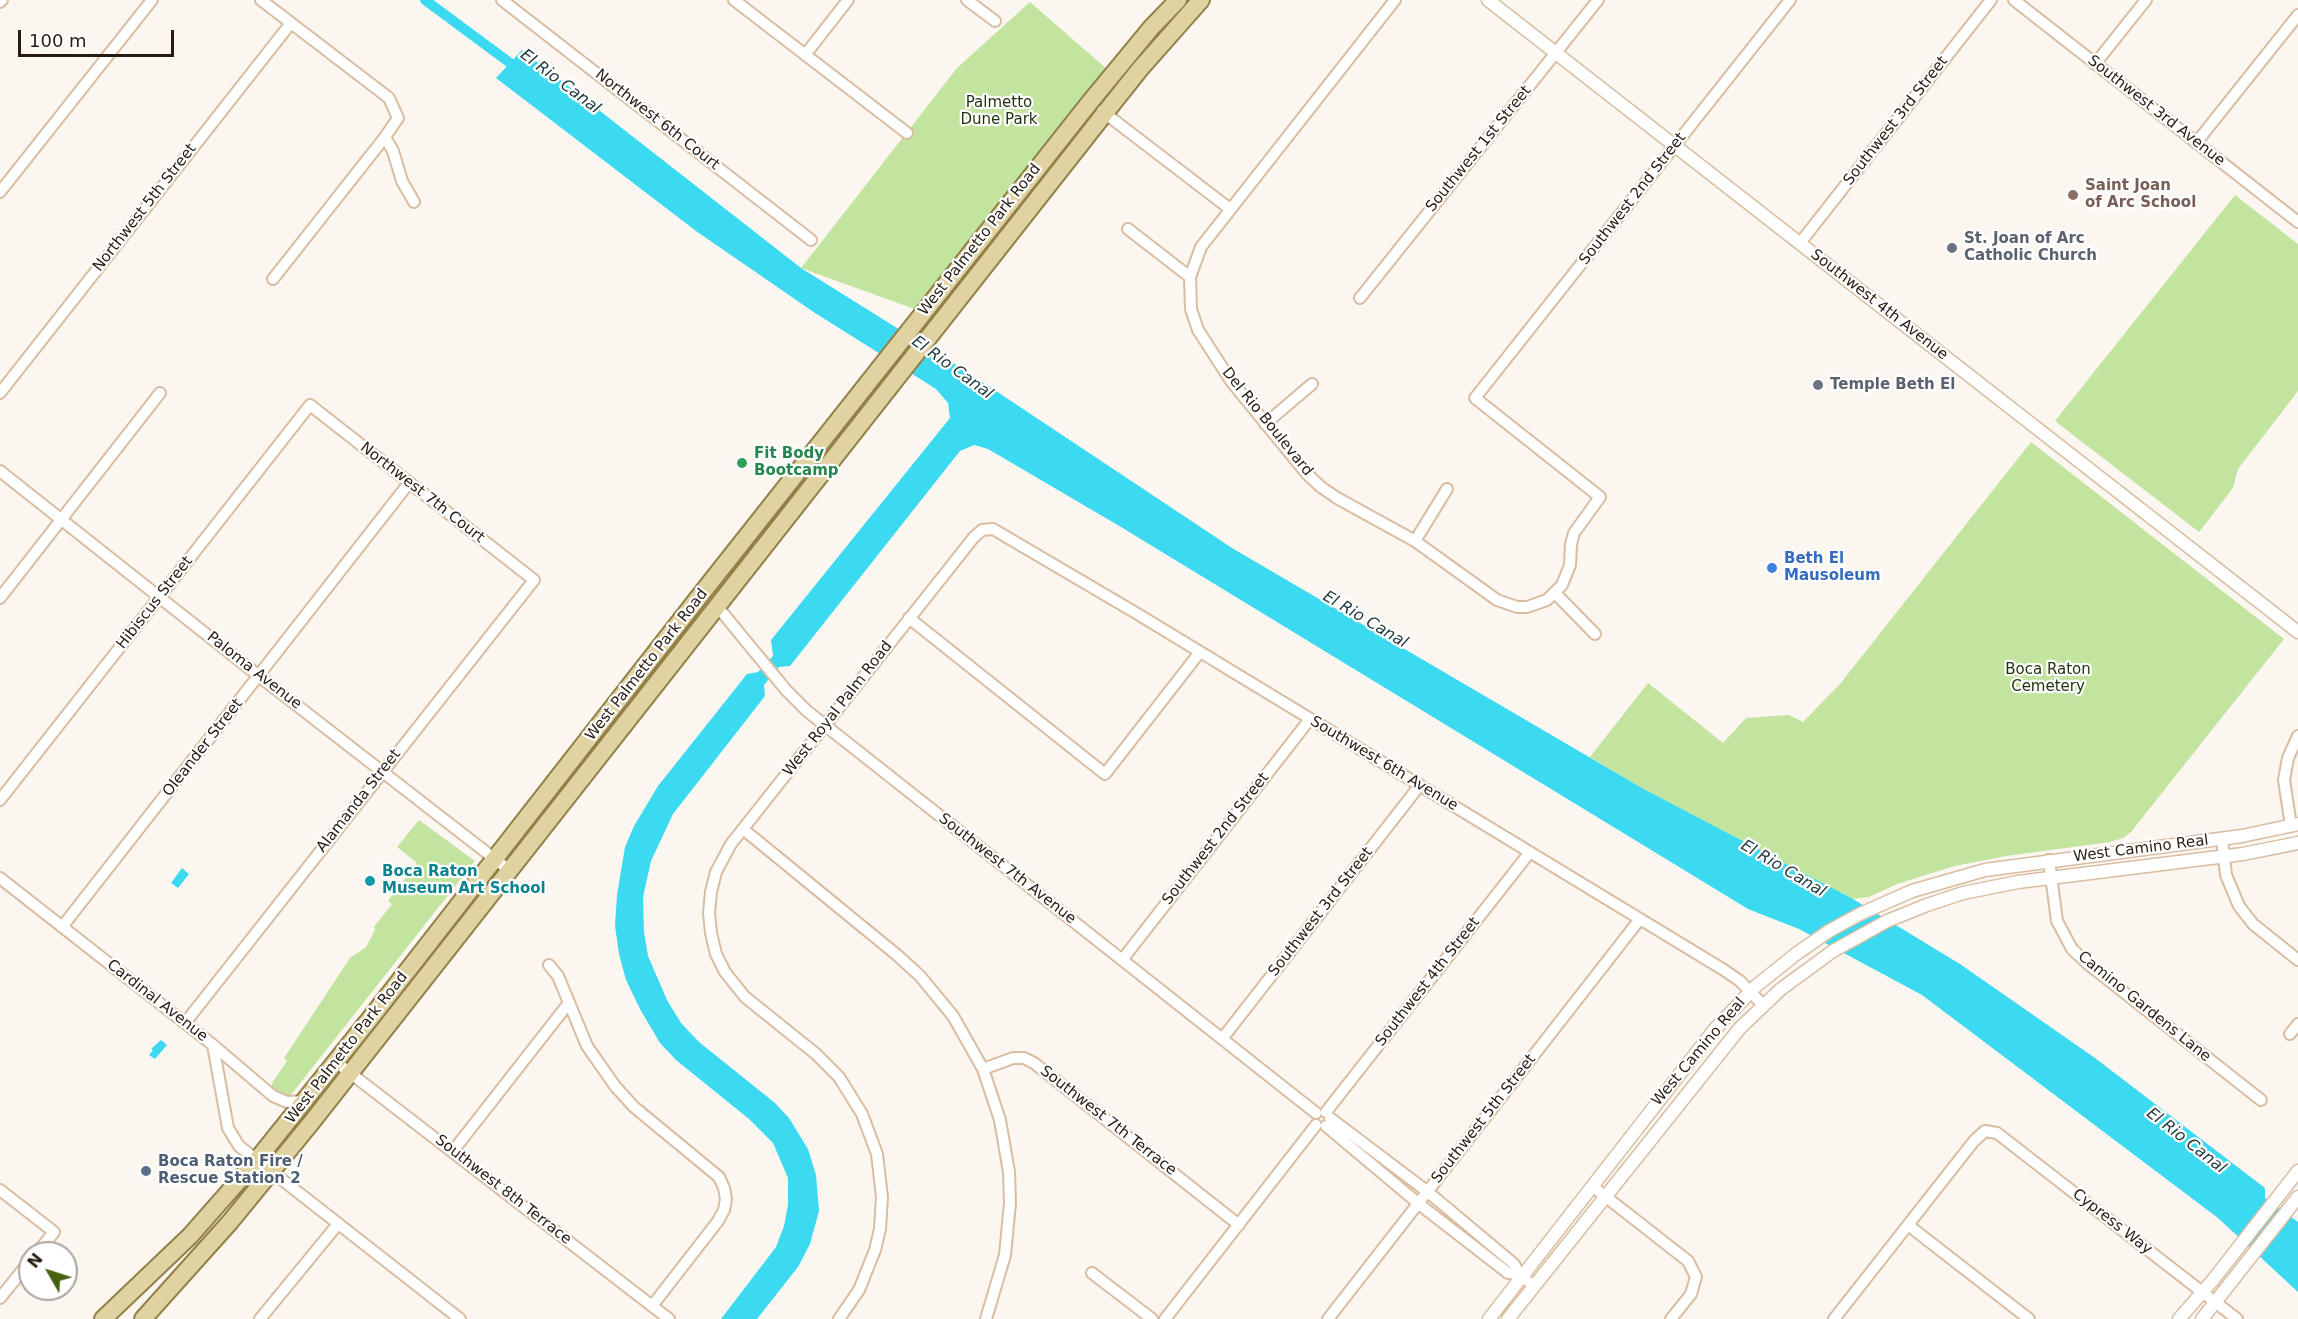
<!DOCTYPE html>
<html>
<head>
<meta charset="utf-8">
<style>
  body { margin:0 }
  #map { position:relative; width:2298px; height:1319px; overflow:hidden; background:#fcf6f1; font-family:"DejaVu Sans",sans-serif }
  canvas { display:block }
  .north { position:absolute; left:18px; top:1241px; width:60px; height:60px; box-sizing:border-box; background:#fff; border:2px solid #a9a4a0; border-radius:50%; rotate:309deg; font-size:16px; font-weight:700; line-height:24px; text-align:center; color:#271c12 }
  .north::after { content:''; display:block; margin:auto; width:21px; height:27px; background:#48610f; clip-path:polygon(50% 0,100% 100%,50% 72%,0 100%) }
  .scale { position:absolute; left:18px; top:30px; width:156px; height:27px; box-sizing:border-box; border:3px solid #271c12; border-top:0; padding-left:8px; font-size:18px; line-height:21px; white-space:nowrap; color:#271c12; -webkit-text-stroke:4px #fff; paint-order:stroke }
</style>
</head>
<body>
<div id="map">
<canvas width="2298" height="1319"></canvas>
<div class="north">N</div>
<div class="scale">100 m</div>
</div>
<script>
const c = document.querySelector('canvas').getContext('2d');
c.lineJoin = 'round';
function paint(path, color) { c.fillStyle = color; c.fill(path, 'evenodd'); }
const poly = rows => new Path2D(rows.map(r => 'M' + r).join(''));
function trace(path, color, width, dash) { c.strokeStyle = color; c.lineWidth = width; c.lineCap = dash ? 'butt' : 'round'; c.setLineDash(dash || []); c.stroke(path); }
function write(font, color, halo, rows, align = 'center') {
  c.font = font + ' "DejaVu Sans",sans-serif'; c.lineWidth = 4.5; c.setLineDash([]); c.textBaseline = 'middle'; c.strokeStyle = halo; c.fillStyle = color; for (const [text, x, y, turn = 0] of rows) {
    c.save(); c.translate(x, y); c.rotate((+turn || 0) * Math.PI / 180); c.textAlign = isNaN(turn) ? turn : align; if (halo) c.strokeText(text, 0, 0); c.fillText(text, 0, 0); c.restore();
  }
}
paint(poly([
  [1030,2,1108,70,917,310,801,268,957,68],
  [2235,195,2298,244,2298,391,2238,469,2233,488,2199,532,2055,421],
  [2031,442,2284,639,2131,832,2123,838,2110,842,2006,856,1955,866,1897,884,1869,897,1853,899,1642,788,1590,757,1648,683,1723,743,1746,718,1789,715,1803,722,1840,684],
  [419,820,475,861,290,1096,271,1090,272,1083,287,1061,284,1058,350,958,366,947,375,930,374,927,392,904,388,901,417,863,397,847]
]), '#c2e49f');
paint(poly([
  [522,50,801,268,969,373,1232,548,1642,788,1853,899,1960,964,2095,1058,2265,1188,2265,1198,2298,1222,2298,1292,2218,1218,1922,995,1799,929,1748,909,1121,527,988,449,974,445,960,451,790,666,779,667,764,685,765,696,673,814,651,861,643,897,644,932,648,956,667,1000,681,1023,699,1042,775,1103,789,1118,808,1149,816,1175,819,1211,810,1244,798,1267,757,1319,721,1319,776,1247,784,1226,788,1205,788,1178,773,1143,749,1119,676,1060,660,1043,640,1009,626,980,619,954,615,926,617,895,625,847,634,826,658,786,747,674,758,672,773,656,771,640,950,418,948,403,936,389,815,313,696,231,496,78],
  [182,868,189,874,178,888,171,883],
  [161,1040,167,1045,155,1059,149,1055,153,1050,151,1049]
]), '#3cdaf1');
trace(poly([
  [425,0,521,71]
]), '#3cdaf1', 10);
const minor = poly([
  [261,0,389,98,398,118,385,137,393,151,402,181,414,202],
  [502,0,811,240],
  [734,0,907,133],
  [967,0,995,21],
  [1395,0,1201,247,1190,277,1191,309,1198,330,1231,381,1307,474,1321,487,1337,498,1415,541,1497,600,1517,607,1527,607,1547,600,1562,585,1570,565,1571,544,1574,533,1600,497,1475,398,1790,0],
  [2014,0,2298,222],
  [0,2,2,0],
  [805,55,848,0],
  [2095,64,2146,0],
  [1102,111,1230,209],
  [2196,143,2298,15],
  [0,192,152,0],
  [1128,229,1190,277],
  [1800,243,1991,0],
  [273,279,385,137],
  [1360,298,1598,0],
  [0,393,291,23],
  [1265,424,1312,384],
  [0,471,259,676,509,870],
  [1415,541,1447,489],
  [1556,594,1595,634],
  [0,598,160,393],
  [717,606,786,690,807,711,1316,1113],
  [909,618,1105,774,1200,652],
  [0,800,310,405,534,580,185,1023],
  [2291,826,2284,780,2288,758,2298,736],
  [743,829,897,955,920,976,953,1016,983,1069,1000,1120,1009,1172,1010,1203,1005,1255,986,1319],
  [2222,839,2226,875,2239,906,2253,924,2298,960],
  [2049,860,2057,921,2072,949,2088,964,2261,1100],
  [0,878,213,1045,228,1128,239,1146,460,1319],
  [62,927,409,483],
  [1122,960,1310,719],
  [549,965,558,976,587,1046,615,1086,634,1107,719,1177,724,1188,726,1199,724,1210,718,1221,652,1306],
  [2290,1034,2298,1024],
  [1222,1039,1420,785],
  [213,1045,273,1096,287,1102,304,1101],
  [336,1062,669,1319],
  [983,1069,1013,1058,1024,1058,1034,1063,1239,1225],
  [1326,1112,1530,852],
  [1330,1118,1428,1192,1514,1264,1519,1274],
  [1326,1126,1419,1204,1508,1273,1519,1274,1534,1286],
  [453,1151,568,1004],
  [1592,1186,1688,1261,1696,1277,1691,1294,1671,1319],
  [0,1190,54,1232,37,1253],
  [1908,1225,2029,1319],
  [1092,1273,1152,1319],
  [0,1298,30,1261],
  [260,1319,338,1224],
  [839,1319,859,1290,875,1250,880,1229,882,1197,877,1154,862,1114,839,1077,816,1054,745,997,725,972,716,954,711,933,709,913,711,892,716,872,731,844,974,537,982,530,993,529,1136,613,1724,970,1740,981,1763,1005],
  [1165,1319,1316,1125],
  [1328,1319,1640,919],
  [1834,1319,1974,1141,1985,1131,1997,1133,2237,1319]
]);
const tertiary = poly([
  [1488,0,2298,632],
  [1489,1319,1714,1030,1756,986,1796,954,1829,931,1860,914,1912,891,1985,870,2242,836,2298,824],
  [1508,1319,1740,1028,1781,989,1833,951,1887,921,1927,905,1963,893,2018,882,2243,854,2298,843],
  [2179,1319,2213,1280,2298,1171],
  [2202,1319,2298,1197]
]);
const primary = poly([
  [103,1319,190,1236,256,1161,369,1020,702,593,1090,102,1151,28,1178,0],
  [143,1319,230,1222,311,1123,1105,113,1140,69,1201,0]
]);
trace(minor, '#d9bda1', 14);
trace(tertiary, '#d9bda1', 15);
trace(primary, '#928047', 20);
trace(minor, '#fff', 10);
trace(tertiary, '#fff', 12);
trace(primary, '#e0d3a1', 16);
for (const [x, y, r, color] of [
  [2073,195,6,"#8d6e63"],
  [1952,248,6,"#6b7280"],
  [1818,385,6,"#6b7280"],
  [742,463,6,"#2e9e5b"],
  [1772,568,6,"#3f7fe0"],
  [370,881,6,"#0f9aa8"],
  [146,1171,6,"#5c6f8a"]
]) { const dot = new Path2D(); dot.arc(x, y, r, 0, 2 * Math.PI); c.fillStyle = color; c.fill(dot); trace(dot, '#fff', 2); }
write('15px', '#1f300a', '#fff', [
  ["Palmetto",999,103],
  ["Dune Park",999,120],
  ["Boca Raton",2048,670],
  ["Cemetery",2048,687]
]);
write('15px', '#271c12', '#fff', [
  ["Southwest 3rd Avenue",2156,111,38],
  ["Northwest 6th Court",657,120,38],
  ["Southwest 3rd Street",1896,121,-52],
  ["Southwest 1st Street",1479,149,-51],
  ["Southwest 2nd Street",1633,199,-52],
  ["Northwest 5th Street",145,208,-52],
  ["West Palmetto Park Road",980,240,-52],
  ["Southwest 4th Avenue",1879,305,38],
  ["Del Rio Boulevard",1267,422,51],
  ["Northwest 7th Court",422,493,38],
  ["Hibiscus Street",155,603,-52],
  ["West Palmetto Park Road",647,665,-52],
  ["Paloma Avenue",254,671,38],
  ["West Royal Palm Road",838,709,-52],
  ["Oleander Street",203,748,-52],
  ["Southwest 6th Avenue",1384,764,31],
  ["Alamanda Street",359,801,-52],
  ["Southwest 2nd Street",1216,839,-52],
  ["West Camino Real",2141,849,-7],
  ["Southwest 7th Avenue",1007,869,38],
  ["Southwest 3rd Street",1321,912,-52],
  ["Southwest 4th Street",1428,982,-52],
  ["Cardinal Avenue",157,1001,38],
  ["Camino Gardens Lane",2144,1007,39],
  ["West Palmetto Park Road",347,1048,-52],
  ["West Camino Real",1699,1052,-50],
  ["Southwest 5th Street",1484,1119,-52],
  ["Southwest 7th Terrace",1108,1121,38],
  ["Southwest 8th Terrace",503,1190,38],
  ["Cypress Way",2112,1222,38]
]);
write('bold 15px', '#785e54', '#fff', [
  ["Saint Joan",2085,186],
  ["of Arc School",2085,203]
], 'left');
write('bold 15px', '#5b616d', '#fff', [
  ["St. Joan of Arc",1964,239],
  ["Catholic Church",1964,256],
  ["Temple Beth El",1830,385]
], 'left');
write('bold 15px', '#27864d', '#fff', [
  ["Fit Body",754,454],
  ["Bootcamp",754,471]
], 'left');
write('bold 15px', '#366cbe', '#fff', [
  ["Beth El",1784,559],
  ["Mausoleum",1784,576]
], 'left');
write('bold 15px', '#0d838f', '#fff', [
  ["Boca Raton",382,872],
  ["Museum Art School",382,889]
], 'left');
write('bold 15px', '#4e5e75', '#fff', [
  ["Boca Raton Fire /",158,1162],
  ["Rescue Station 2",158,1179]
], 'left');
write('italic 16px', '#233c40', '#fff', [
  ["El Rio Canal",560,82,37],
  ["El Rio Canal",952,368,36],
  ["El Rio Canal",1365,620,31],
  ["El Rio Canal",1783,869,31],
  ["El Rio Canal",2186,1141,38]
]);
</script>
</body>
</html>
